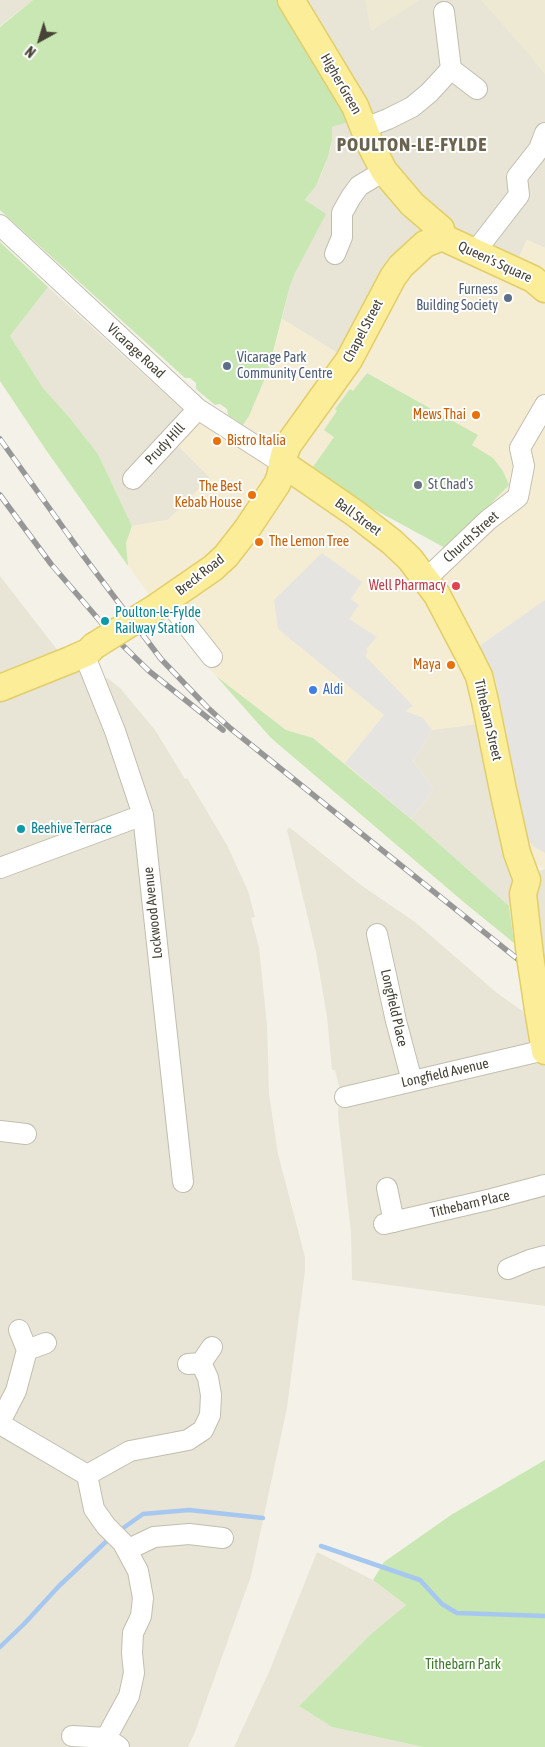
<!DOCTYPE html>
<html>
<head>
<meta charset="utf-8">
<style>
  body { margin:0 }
  #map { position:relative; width:545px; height:1747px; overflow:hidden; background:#f4f2e8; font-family:"Asap Condensed",sans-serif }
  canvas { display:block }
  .north { position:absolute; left:15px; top:15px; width:50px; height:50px; -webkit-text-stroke:4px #fff; paint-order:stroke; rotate:219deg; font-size:14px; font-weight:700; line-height:20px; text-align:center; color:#474337 }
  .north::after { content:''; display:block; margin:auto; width:18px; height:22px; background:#474337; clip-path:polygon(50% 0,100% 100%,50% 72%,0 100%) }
</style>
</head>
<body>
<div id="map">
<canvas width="545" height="1747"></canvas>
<div class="north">N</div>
</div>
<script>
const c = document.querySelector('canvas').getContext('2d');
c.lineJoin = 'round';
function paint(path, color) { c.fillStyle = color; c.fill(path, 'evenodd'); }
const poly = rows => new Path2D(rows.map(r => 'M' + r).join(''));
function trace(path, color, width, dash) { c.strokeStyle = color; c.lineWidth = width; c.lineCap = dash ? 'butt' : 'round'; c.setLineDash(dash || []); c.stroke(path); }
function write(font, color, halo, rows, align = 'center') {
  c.font = font + ' "Asap Condensed",sans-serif'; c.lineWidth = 4; c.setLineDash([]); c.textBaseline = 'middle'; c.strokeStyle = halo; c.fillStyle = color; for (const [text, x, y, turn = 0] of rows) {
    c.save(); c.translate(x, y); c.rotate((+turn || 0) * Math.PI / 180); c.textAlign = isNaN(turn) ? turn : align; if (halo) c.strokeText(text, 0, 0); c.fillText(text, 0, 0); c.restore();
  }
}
paint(poly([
  [0,0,33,0,0,26],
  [291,0,545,0,545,248,527,240,513,270,349,360,282,319,290,286,321,212,305,201,316,186,323,171,331,147,332,127,361,118],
  [48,287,197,423,210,478,168,520,132,526,98,454,69,417,43,388,10,336],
  [0,576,62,656,78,668,109,679,121,689,155,730,185,779,187,778,227,845,248,891,255,917,251,918,259,947,267,1025,269,1094,278,1154,305,1257,305,1271,287,1408,251,1576,195,1732,188,1747,0,1747],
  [489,722,536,872,545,869,545,962,530,956,526,928,509,906,411,819,434,789,413,761,432,730],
  [289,827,361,885,415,922,497,993,545,1027,545,1306,352,1280,351,1233,338,1116,339,1086,335,1070,332,1070,327,1017,316,952,287,830],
  [317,1552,373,1580,406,1605,372,1633,299,1706,332,1727,423,1747,234,1747,269,1672]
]), '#e8e5d7');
paint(poly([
  [527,240,545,248,545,869,531,861,489,722,432,730,413,761,434,789,411,819,313,738,286,730,216,676,173,627,128,566,126,543,132,526,168,520,210,478,176,444,205,414,240,437,245,426,243,425,249,416,268,371,282,319,348,360,425,244,513,270],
  [364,371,478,435,471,445,493,459,503,471,509,485,468,528,426,578,306,479,334,437,338,411,335,409,350,389,353,391,366,375]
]), '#f5ecd4');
paint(poly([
  [365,0,420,0,371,31],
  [481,0,545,0,545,75,529,55]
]), '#ede9d3');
paint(poly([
  [33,0,291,0,361,118,332,127,332,140,328,157,316,186,305,200,326,214,296,271,290,286,268,371,249,416,243,425,228,415,227,409,220,404,215,405,196,389,196,383,190,378,185,378,0,210,0,27],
  [0,242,48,287,10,336,43,388,69,417,98,454,132,526,126,543,128,566,46,450,0,381],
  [367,373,478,435,472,445,493,458,503,471,509,485,447,549,366,505,313,467,334,437,324,430,337,411,335,409,350,389,353,391],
  [216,676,286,730,313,738,411,819,509,906,514,943,466,904,271,738],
  [545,1460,545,1747,423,1747,332,1727,299,1706,372,1633,406,1605,373,1580,384,1562,451,1515]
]), '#c8e7b2');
paint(poly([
  [322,553,362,582,351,599,359,605,349,619,377,637,366,649,368,652,365,656,413,706,405,711,423,718,432,730,413,761,434,789,411,819,345,763,384,715,278,629,274,600],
  [545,600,545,853,533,846,526,836,496,681,478,647]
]), '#e5e4e0');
trace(poly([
  [119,1531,143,1514,189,1510,263,1518],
  [321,1546,420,1580,442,1604,457,1613,545,1616],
  [0,1647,24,1624,59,1586,111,1537]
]), '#a6c7ef', 4.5);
const minor = poly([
  [444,12,451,69],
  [365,128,388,119,412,107,429,93,451,69,477,89],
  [0,225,198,409,282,463],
  [477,252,481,244,519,195,517,177,539,149,545,133],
  [335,254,342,237,342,213,351,197,359,186,384,171],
  [133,479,198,409],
  [426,579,488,520,518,497,524,466,520,448,545,405],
  [167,600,212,657],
  [84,654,115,731,143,815,183,1182],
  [0,868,143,815],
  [377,934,396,1021,412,1081],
  [345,1097,545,1050],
  [0,1131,26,1134],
  [387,1188,394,1222],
  [384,1224,492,1199,545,1185],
  [508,1269,530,1260,545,1256],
  [27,1350,46,1343],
  [201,1363,212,1347],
  [0,1422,16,1391,27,1350,19,1330],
  [0,1424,87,1475,94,1509,106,1526,123,1543,138,1571,143,1598,141,1616,133,1633,132,1653,134,1673,129,1696,106,1738],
  [87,1475,130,1451,188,1440,203,1430,210,1415,211,1395,208,1378,201,1363,188,1364],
  [127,1550,154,1537,189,1534,223,1538],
  [72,1736,106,1738,119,1747]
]);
const major = poly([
  [291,0,355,106,370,144,384,171,412,204,441,229,442,237],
  [442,237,533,279,545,289],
  [282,463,356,514,392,542,410,559,437,595,468,654,479,676,485,701,503,790,517,853,527,880,523,894,530,956],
  [158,606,213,568,226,556,247,529,277,484,280,477,284,455,288,445,349,360,393,277,401,266,425,244,442,237],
  [0,688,70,660,88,652,94,646],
  [538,1009,545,1051]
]);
trace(minor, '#c2beae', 22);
trace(major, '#e2ce68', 29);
trace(minor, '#fff', 20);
trace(major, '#fced99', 26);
const rail = poly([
  [0,439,82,554,161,659,207,707,230,728,545,981],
  [0,495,51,564,112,635,149,671,223,730]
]);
trace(rail, '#979797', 5.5);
trace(rail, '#fff', 4, [11]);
const majorBridge = poly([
  [94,646,158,606],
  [530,956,538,1009]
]);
trace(majorBridge, '#e2ce68', 29, []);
trace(majorBridge, '#fced99', 26);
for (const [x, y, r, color] of [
  [508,298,5,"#5c6f8a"],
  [227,366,5,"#5c6f8a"],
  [476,415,5,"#e8710a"],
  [217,441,5,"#e8710a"],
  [418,485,5,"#6b7280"],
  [252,495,5,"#e8710a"],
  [259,542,5,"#e8710a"],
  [456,586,5,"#e0444e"],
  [105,621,5,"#0f9aa8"],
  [451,665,5,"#e8710a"],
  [313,690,5,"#3f7fe0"],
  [21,829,5,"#0f9aa8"]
]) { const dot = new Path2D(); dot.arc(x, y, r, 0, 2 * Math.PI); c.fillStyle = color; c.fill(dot); trace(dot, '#fff', 2); }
write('14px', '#474337', '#fff', [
  ["Higher Green",341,84,60],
  ["Queen's Square",495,262,25],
  ["Chapel Street",363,331,-62],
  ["Vicarage Road",136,351,43],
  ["Prudy Hill",165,444,-47],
  ["Ball Street",358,517,36],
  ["Church Street",471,537,-42],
  ["Breck Road",200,575,-38],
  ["Tithebarn Street",488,720,77],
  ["Lockwood Avenue",153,913,-96],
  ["Longfield Place",394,1008,77],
  ["Longfield Avenue",445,1073,-13],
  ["Tithebarn Place",470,1204,-13]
]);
write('14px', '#4e5e75', '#fff', [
  ["Furness",498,290],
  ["Building Society",498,306],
  ["Vicarage Park",237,358,"left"],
  ["Community Centre",237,374,"left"]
], 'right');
write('14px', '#c56008', '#fff', [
  ["Mews Thai",466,415],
  ["Bistro Italia",227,441,"left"],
  ["The Best",242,487],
  ["Kebab House",242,503],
  ["The Lemon Tree",269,542,"left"],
  ["Maya",441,665]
], 'right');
write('14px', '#5b616d', '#fff', [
  ["St Chad's",428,485]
], 'left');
write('14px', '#be3a42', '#fff', [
  ["Well Pharmacy",446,586]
], 'right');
write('14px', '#0d838f', '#fff', [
  ["Poulton-le-Fylde",115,613],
  ["Railway Station",115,629],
  ["Beehive Terrace",31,829]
], 'left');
write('14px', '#366cbe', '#fff', [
  ["Aldi",323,690]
], 'left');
write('14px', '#3e792b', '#fff', [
  ["Tithebarn Park",463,1665]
]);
c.letterSpacing = '1px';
write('bold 19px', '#6a634e', '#fff', [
  ["POULTON-LE-FYLDE",412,145]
]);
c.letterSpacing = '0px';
</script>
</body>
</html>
